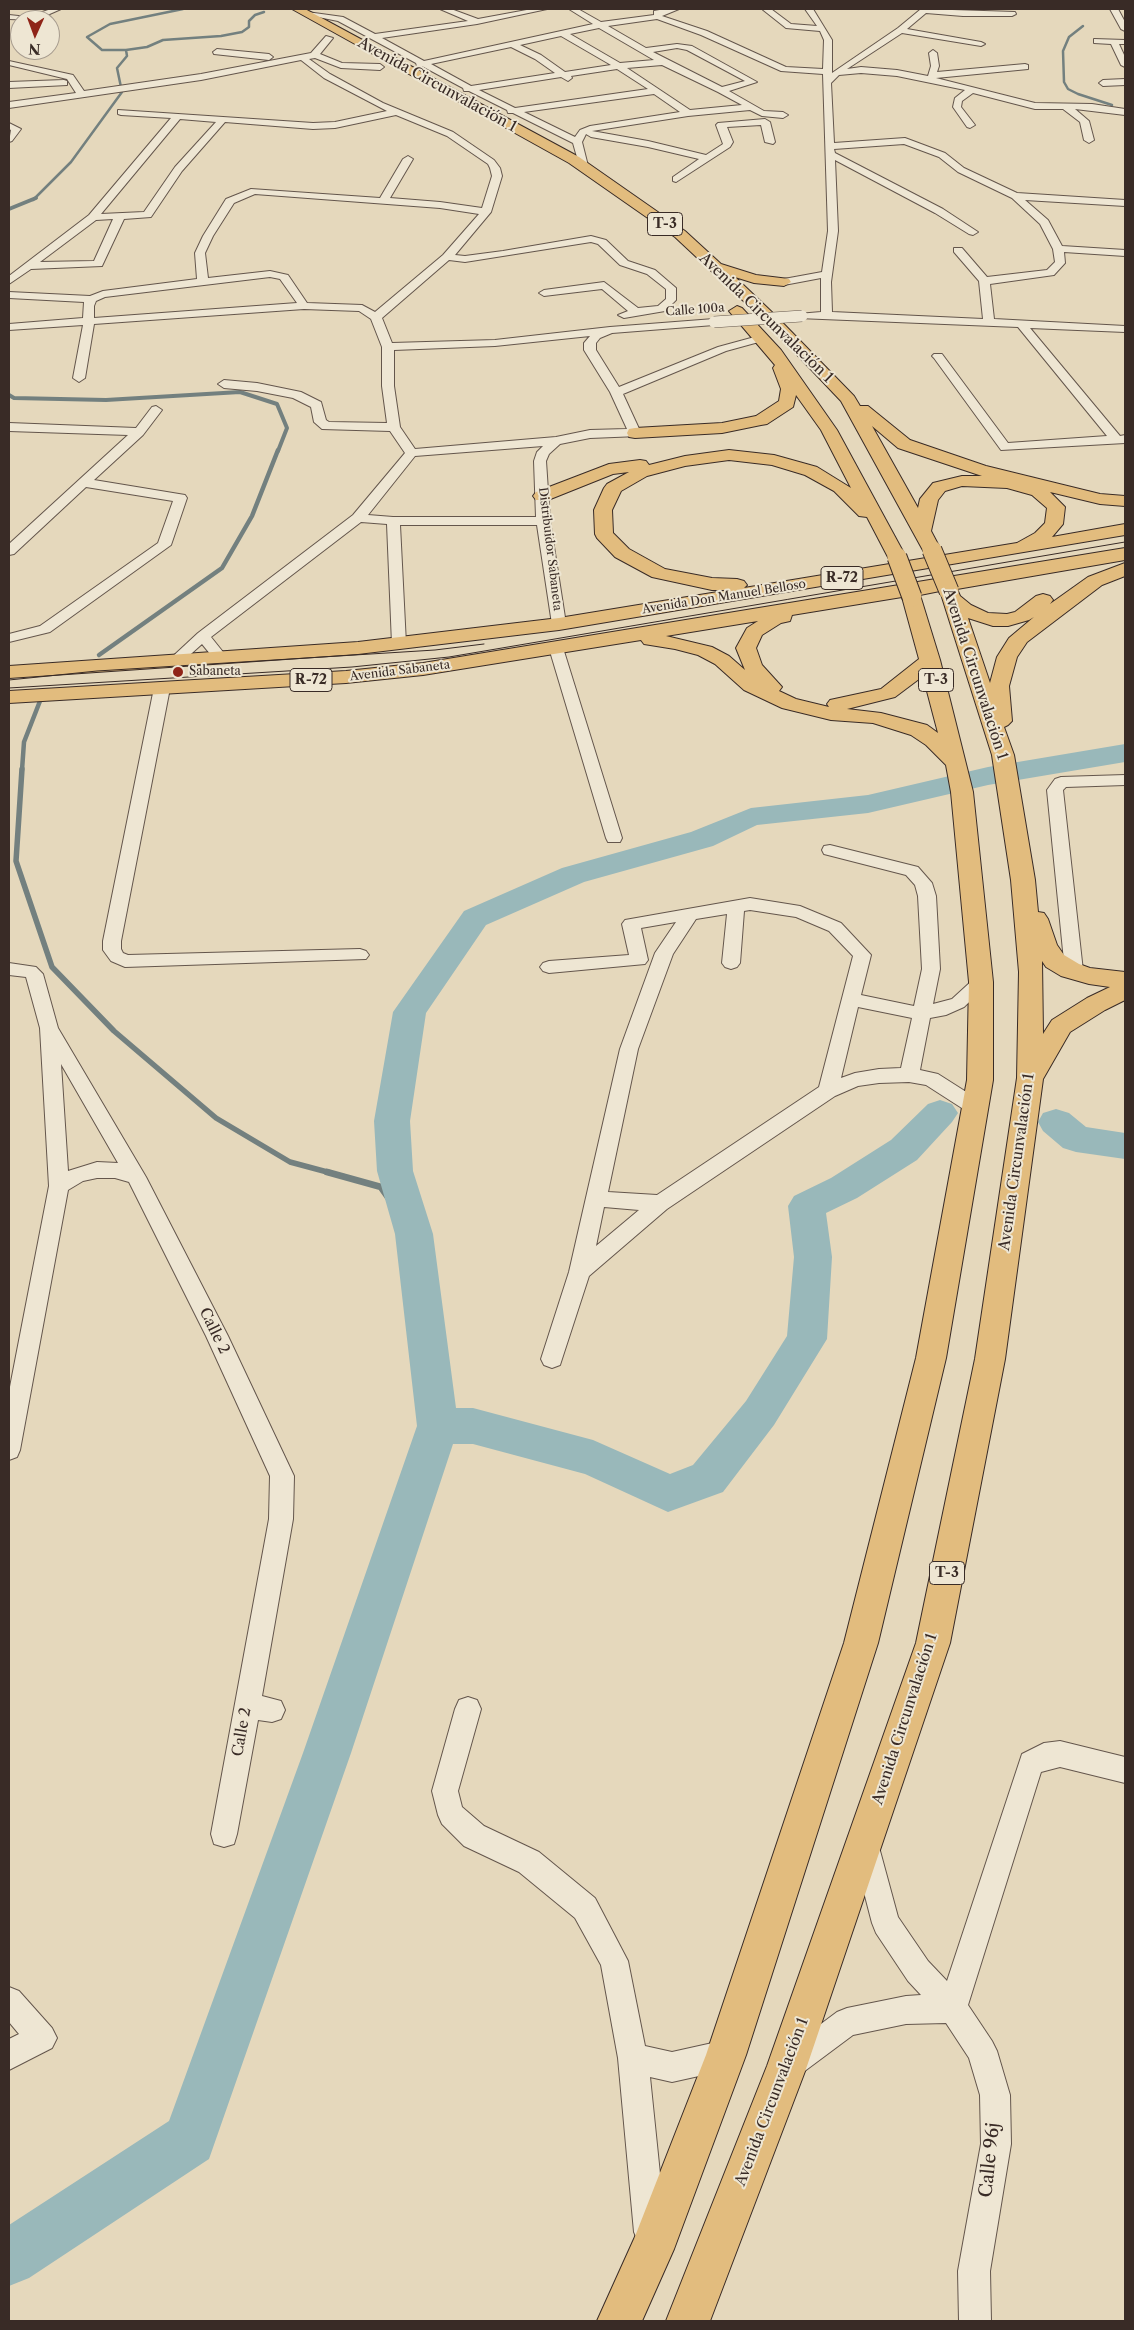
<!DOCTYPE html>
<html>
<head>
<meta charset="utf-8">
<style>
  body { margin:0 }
  #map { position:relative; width:1134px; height:2330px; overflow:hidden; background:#e5d8bc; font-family:"Libre Caslon Text",serif }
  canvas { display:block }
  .frame { position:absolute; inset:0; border:10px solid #392b26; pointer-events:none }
  .north { position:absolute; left:10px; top:10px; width:50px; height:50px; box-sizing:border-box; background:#eee6d3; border:1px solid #a69b8e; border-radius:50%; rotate:182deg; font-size:14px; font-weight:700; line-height:20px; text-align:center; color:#392b26 }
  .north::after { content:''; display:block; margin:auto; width:18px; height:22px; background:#8f2418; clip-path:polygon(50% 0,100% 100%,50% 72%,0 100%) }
</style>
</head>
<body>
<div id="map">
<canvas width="1134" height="2330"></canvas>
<div class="frame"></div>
<div class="north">N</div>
</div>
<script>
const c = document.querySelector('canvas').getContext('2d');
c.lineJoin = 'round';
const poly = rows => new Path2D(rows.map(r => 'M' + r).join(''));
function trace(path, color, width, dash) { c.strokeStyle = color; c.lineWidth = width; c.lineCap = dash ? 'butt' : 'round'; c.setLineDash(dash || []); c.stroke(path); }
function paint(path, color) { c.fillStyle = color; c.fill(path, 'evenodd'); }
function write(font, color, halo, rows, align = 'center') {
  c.font = font + ' "Libre Caslon Text",serif'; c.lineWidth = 4; c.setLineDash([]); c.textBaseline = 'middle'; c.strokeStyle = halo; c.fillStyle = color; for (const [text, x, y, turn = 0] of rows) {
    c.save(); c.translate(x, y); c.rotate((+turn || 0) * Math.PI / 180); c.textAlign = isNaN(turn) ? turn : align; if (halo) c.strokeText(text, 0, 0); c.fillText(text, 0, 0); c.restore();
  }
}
trace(poly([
  [1083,26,1069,37,1063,51,1064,82,1068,89,1078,94,1112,105],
  [126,50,147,47,163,40,221,36,242,32,249,27,249,21,255,15,264,12],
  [33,200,71,162,122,92,117,68,127,56,126,50,102,50,87,37,110,24,183,9]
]), '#73807f', 2.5);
trace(poly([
  [9,209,36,198],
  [9,395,14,398,106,400,240,392,277,404,287,428,278,451]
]), '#73807f', 4);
trace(poly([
  [99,655,222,568,252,516,278,450],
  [22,770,24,742,40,701]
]), '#73807f', 4.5);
trace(poly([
  [22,769,16,861,52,967,114,1031,216,1118,290,1162,331,1173]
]), '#73807f', 5.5);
trace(poly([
  [327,1172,381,1187,414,1234]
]), '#73807f', 7);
paint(poly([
  [1125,744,1125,762,988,785,868,813,757,825,713,846,584,882,486,925,426,1013,410,1121,413,1171,433,1234,456,1408,473,1408,593,1440,670,1474,693,1465,746,1401,787,1336,794,1257,788,1206,794,1196,831,1178,891,1140,928,1104,940,1100,952,1104,958,1113,952,1122,917,1160,857,1198,826,1213,832,1257,827,1339,774,1425,723,1492,668,1512,585,1474,473,1444,453,1444,351,1753,209,2159,29,2278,9,2286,9,2225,169,2121,303,1753,417,1426,395,1234,377,1171,374,1121,393,1012,464,911,562,868,691,832,751,808,868,795,988,767,1125,744],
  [1056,1109,1069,1113,1086,1127,1125,1133,1125,1159,1076,1152,1063,1148,1043,1131,1038,1122,1043,1113,1056,1109]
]), '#99b8ba');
const street = poly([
  [51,9,61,9,36,20,9,19,9,15,28,17,51,9],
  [440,9,451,9,478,19,532,9,547,9,477,24,382,38,424,61,593,24,569,9,578,9,601,22,654,15,654,11,665,9,679,9,662,16,707,31,786,67,823,69,824,40,820,31,786,28,762,9,771,9,791,24,817,26,805,9,813,9,832,40,832,73,898,28,921,9,1015,12,1016,14,1012,16,963,16,926,13,907,29,981,42,985,44,981,46,902,33,847,69,861,67,897,70,928,76,931,66,929,53,933,50,937,53,939,66,937,72,1025,64,1028,65,1028,69,936,78,1035,103,1092,104,1125,109,1125,115,1075,109,1089,121,1094,140,1089,143,1084,140,1080,122,1063,109,1035,109,973,93,962,101,961,107,975,125,970,128,967,127,953,107,955,98,965,90,897,76,861,73,839,75,831,83,834,143,905,138,945,153,964,168,1017,193,1125,200,1125,206,1025,200,1048,220,1062,246,1125,250,1125,256,1064,252,1065,263,1054,275,990,284,994,319,1125,326,1125,332,1030,328,1120,436,1125,435,1125,443,1001,450,934,358,932,356,934,354,942,354,1008,443,1107,436,1018,327,798,318,798,314,821,312,821,278,784,285,779,282,784,279,822,272,828,231,823,74,781,71,701,35,657,19,608,26,646,48,677,44,692,46,757,82,729,91,764,111,783,112,788,115,783,118,762,116,750,110,688,116,592,131,648,141,706,155,723,144,716,125,718,123,765,119,770,122,775,142,773,144,765,142,761,125,727,127,733,142,730,147,676,182,673,181,673,177,699,159,648,147,591,137,586,134,582,142,588,166,580,168,573,143,513,113,508,113,507,110,469,91,464,91,463,88,422,66,417,66,416,63,338,21,303,14,307,12,343,17,375,34,468,21,440,9],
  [599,28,654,60,620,63,570,34,599,28],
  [561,36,611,65,565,72,541,55,520,45,561,36],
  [511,47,535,59,555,73,471,86,431,64,511,47],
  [677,48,687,50,745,81,722,87,653,52,677,48],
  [662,65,718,92,742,105,690,110,627,68,662,65],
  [617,69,648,89,515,108,479,90,561,77,568,81,572,78,571,76,617,69],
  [654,94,680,112,590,126,580,130,575,137,524,112,654,94],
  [904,144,939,157,958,172,1012,198,1040,224,1053,249,1055,262,1047,270,987,277,962,248,954,248,954,252,979,281,983,319,832,312,831,282,838,231,835,160,935,213,969,234,973,235,978,232,943,209,835,153,834,149,904,144],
  [1110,9,1118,9,1125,22,1125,31,1121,29,1110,9],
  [326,36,333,38,320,54,342,63,380,64,384,67,380,70,341,68,315,58,309,59,330,74,383,103,453,132,494,160,500,168,502,176,491,212,455,255,465,256,503,251,591,236,606,240,628,261,655,270,676,288,676,300,665,311,624,318,618,315,628,311,602,289,544,296,539,293,544,290,604,282,638,308,658,306,666,299,666,289,647,274,620,265,598,244,591,242,465,262,449,260,382,318,392,343,495,340,610,327,714,319,720,322,714,325,612,333,600,338,596,343,596,350,619,387,718,347,762,335,768,338,766,340,726,351,623,394,641,433,639,436,590,438,560,444,549,454,546,461,550,521,566,624,564,627,559,628,552,624,537,525,400,525,406,644,399,648,394,647,392,644,387,524,361,522,211,637,227,657,225,660,215,660,202,644,182,662,177,663,170,659,198,633,353,515,405,453,390,431,322,429,314,422,311,407,293,398,257,391,224,388,218,384,224,380,257,383,301,392,321,402,326,420,329,422,387,423,382,386,382,347,371,319,359,311,304,309,94,324,85,378,79,382,73,378,83,325,9,330,9,324,83,318,84,302,9,298,9,292,90,296,103,291,197,279,195,253,203,236,226,199,251,189,380,198,403,159,408,156,413,159,390,198,440,202,482,208,492,176,490,168,488,164,447,136,396,115,335,128,313,129,225,122,182,171,151,217,124,219,102,266,31,269,9,284,9,276,89,215,171,118,121,115,118,114,118,110,313,123,335,122,387,111,324,78,301,60,201,80,9,108,9,102,76,93,67,79,9,65,9,61,73,75,84,91,201,74,311,53,326,36],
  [180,119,216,122,175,167,144,212,101,214,180,119],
  [255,194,440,208,479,214,443,255,375,312,362,305,307,303,288,275,270,271,208,278,205,253,213,236,234,203,255,194],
  [113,219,94,261,40,262,96,220,113,219],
  [270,277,280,279,297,303,94,318,94,306,96,301,105,297,270,277],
  [590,336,584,343,584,350,610,392,627,429,590,430,556,437,415,449,400,427,394,386,394,350,495,346,590,336],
  [543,446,537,452,534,461,536,517,393,517,368,515,415,456,543,446],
  [1094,39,1125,40,1125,44,1119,44,1125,57,1125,67,1121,65,1111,44,1094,43,1094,39],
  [217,49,269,54,273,57,269,60,214,54,213,52,217,49],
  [1125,79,1125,85,1103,86,1099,83,1103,80,1125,79],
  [64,80,67,81,67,85,9,88,9,82,64,80],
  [9,123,21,129,12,141,9,142,11,130,9,129,9,123],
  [156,406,162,410,143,435,94,480,185,495,187,498,171,545,50,632,9,642,9,634,40,626,158,543,173,501,86,487,14,554,9,555,9,544,128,435,9,431,9,423,136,428,152,407,156,406],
  [556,644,563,648,622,838,620,842,608,842,606,838,549,648,556,644],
  [162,683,170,688,121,941,121,949,123,953,128,955,360,949,366,951,369,955,366,959,125,967,111,961,103,950,103,941,154,688,162,683],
  [1125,775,1125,785,1066,787,1063,790,1083,971,1080,975,1074,977,1068,975,1065,971,1047,790,1055,779,1061,777,1125,775],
  [830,845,918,867,932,883,936,896,940,969,933,1004,952,999,975,978,981,976,987,978,990,982,964,1007,946,1015,930,1018,920,1070,938,1074,982,1102,985,1107,982,1112,975,1114,968,1112,926,1085,909,1082,879,1083,858,1086,835,1096,667,1209,589,1276,560,1365,552,1368,544,1365,541,1359,569,1272,620,1049,655,953,676,922,641,928,648,960,645,964,549,973,543,971,540,967,543,963,549,961,629,955,622,924,625,920,750,898,800,906,841,923,871,955,861,995,914,1006,922,969,918,896,915,885,906,875,824,854,822,850,824,846,830,845],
  [750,910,796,917,829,931,853,956,819,1087,657,1195,608,1192,638,1049,673,954,696,919,727,914,722,963,725,967,731,969,737,967,740,963,744,911,750,910],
  [858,1007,912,1018,901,1068,879,1069,855,1073,841,1078,858,1007],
  [604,1207,639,1210,596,1246,604,1207],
  [9,963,36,967,43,974,58,1028,146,1177,228,1336,294,1476,293,1519,262,1696,281,1701,285,1710,281,1719,272,1722,258,1720,237,1834,234,1844,224,1847,214,1844,211,1834,269,1519,270,1476,206,1336,129,1182,115,1178,97,1178,83,1181,68,1190,20,1450,17,1457,9,1460,9,1392,49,1186,40,1028,26,977,9,975,9,963],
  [61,1064,118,1163,97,1162,68,1171,61,1064],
  [468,1697,477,1700,481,1709,458,1791,462,1807,484,1826,539,1852,595,1898,628,1961,645,2046,672,2052,726,2040,736,2045,741,2055,736,2065,726,2070,672,2082,650,2077,666,2232,661,2243,650,2248,639,2243,634,2232,618,2058,601,1965,575,1918,519,1872,464,1846,442,1824,438,1815,432,1791,455,1709,459,1700,468,1697],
  [1060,1741,1125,1757,1125,1783,1060,1767,1041,1772,968,2005,992,2041,997,2051,1010,2095,1011,2144,990,2271,991,2321,959,2321,958,2271,981,2144,980,2095,969,2058,946,2023,906,2024,853,2035,802,2073,792,2078,782,2073,777,2063,782,2053,837,2012,847,2008,906,1996,921,1995,908,1981,876,1933,872,1923,852,1846,856,1836,866,1832,876,1836,898,1917,928,1961,947,1981,1022,1754,1044,1743,1060,1741],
  [9,1987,19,1991,52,2028,57,2038,52,2048,9,2070,9,2039,19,2034,9,2022,9,1987]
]);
const primary = poly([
  [292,9,305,9,579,157,685,231,721,264,756,275,789,279,791,282,784,286,754,283,735,277,776,316,854,396,860,406,868,406,910,440,986,466,1100,494,1125,496,1125,506,1100,504,1050,492,1065,507,1063,524,1052,537,1125,524,1125,535,559,630,358,654,9,678,9,666,358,642,559,618,730,590,712,590,652,577,615,557,597,538,595,534,594,510,604,488,607,484,629,472,613,474,548,500,536,500,533,496,536,492,609,464,640,460,646,461,649,465,685,456,729,450,774,455,817,467,851,488,821,430,796,395,793,407,767,424,761,425,722,433,635,438,629,437,627,433,629,429,635,428,722,423,756,416,779,401,781,389,773,368,775,365,729,311,737,306,742,308,781,350,837,430,906,557,904,561,897,563,890,561,867,517,859,516,834,491,805,475,772,465,729,460,685,466,647,476,621,491,612,510,613,533,629,549,665,569,712,578,737,579,744,581,747,585,744,588,1017,543,1035,533,1045,523,1047,508,1032,495,1007,488,962,486,945,491,938,500,931,531,941,550,939,554,932,556,925,554,841,401,766,322,675,237,569,163,292,9],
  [872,426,898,448,982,476,962,476,933,483,920,499,918,508,872,426],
  [1125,548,1125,560,957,589,960,596,971,605,988,613,1007,614,1015,612,1036,596,1043,594,1050,596,1053,600,1050,604,1088,577,1125,563,1125,576,1102,585,1027,642,1017,657,1009,686,1012,721,1008,725,1004,727,1014,755,1035,880,1038,912,1044,913,1048,919,1057,945,1064,955,1079,964,1090,968,1125,972,1125,1000,1105,1010,1070,1032,1043,1079,1005,1359,950,1643,807,2066,710,2321,666,2321,767,2066,916,1643,975,1359,1017,1078,1019,972,1011,880,992,755,940,591,920,595,940,660,973,792,993,982,993,1080,946,1358,878,1643,746,2055,674,2249,642,2321,597,2321,634,2239,706,2055,844,1643,916,1358,967,1080,969,982,951,792,946,765,926,745,911,735,873,723,831,720,782,708,744,690,715,664,698,655,675,649,644,644,641,640,423,675,346,683,9,703,9,691,346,671,423,663,1125,548],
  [902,597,919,659,881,689,830,700,827,704,829,707,796,699,779,691,782,687,762,665,756,648,762,635,781,623,790,621,792,615,902,597],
  [1034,617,1009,638,997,657,990,683,968,618,993,626,1008,626,1029,620,1034,617],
  [758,621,747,628,736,648,745,670,729,656,712,647,666,636,758,621],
  [923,676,938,733,927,725,881,713,847,709,895,697,923,676],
  [1042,961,1046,967,1061,976,1089,984,1110,987,1087,998,1052,1020,1043,1034,1042,961]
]);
trace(street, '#64564c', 2);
trace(primary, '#392b26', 2);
paint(street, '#eee6d3');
paint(primary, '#e2bc7e');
trace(poly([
  [9,680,97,671,435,650,484,644],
  [9,688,352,667,449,657,1125,542]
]), '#392b26', 1);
const streetBridge = poly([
  [714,322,802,316]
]);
const primaryBridge = poly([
  [932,550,949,591],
  [897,557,912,597]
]);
trace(streetBridge, '#64564c', 12, []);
trace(primaryBridge, '#392b26', 21, []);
trace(streetBridge, '#eee6d3', 11);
trace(primaryBridge, '#e2bc7e', 19);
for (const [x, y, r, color] of [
  [178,672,6,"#8f2418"]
]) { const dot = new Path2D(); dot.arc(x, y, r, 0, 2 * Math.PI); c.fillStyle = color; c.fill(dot); trace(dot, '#eee6d3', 2); }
write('12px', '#392b26', '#eee6d3', [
  ["Calle 100a",695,310,-4],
  ["Distribuidor Sabaneta",550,549,83],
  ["Avenida Don Manuel Belloso",724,597,-9],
  ["Avenida Sabaneta",400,671,-7]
]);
write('12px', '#392b26', '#eee6d3', [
  ["Sabaneta",189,672]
], 'left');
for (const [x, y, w] of [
  [665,224,35],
  [842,578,42],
  [311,680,42],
  [936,680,35],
  [947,1573,35]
]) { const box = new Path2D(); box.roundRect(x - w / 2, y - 11.5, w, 23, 4); c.fillStyle = '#eee6d3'; c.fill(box); trace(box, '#392b26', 1); }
write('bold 14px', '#392b26', null, [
  ["T-3",665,224],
  ["R-72",842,578],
  ["R-72",311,680],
  ["T-3",936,680],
  ["T-3",947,1573]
]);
write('15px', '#392b26', '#eee6d3', [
  ["Avenida Circunvalación 1",437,85,29],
  ["Avenida Circunvalación 1",766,318,44],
  ["Avenida Circunvalación 1",975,674,72],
  ["Avenida Circunvalación 1",1017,1162,-82],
  ["Calle 2",214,1331,64],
  ["Avenida Circunvalación 1",905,1719,-72],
  ["Calle 2",242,1732,-80],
  ["Avenida Circunvalación 1",772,2102,-69]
]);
write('18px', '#392b26', '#eee6d3', [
  ["Calle 96j",990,2160,-84]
]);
</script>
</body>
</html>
